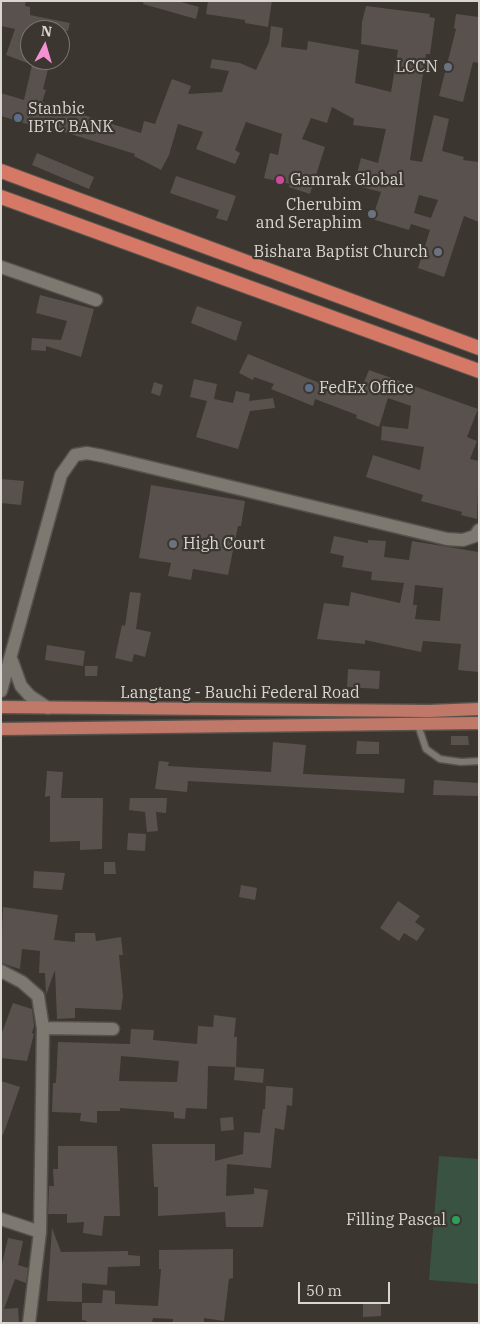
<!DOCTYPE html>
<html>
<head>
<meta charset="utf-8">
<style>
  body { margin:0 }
  #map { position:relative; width:480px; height:1324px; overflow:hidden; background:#3b3630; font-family:"IBM Plex Serif",serif }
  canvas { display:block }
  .frame { position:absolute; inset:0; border:2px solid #d9d6d2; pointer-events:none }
  .north { position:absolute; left:20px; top:20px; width:50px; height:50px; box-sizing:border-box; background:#3b3630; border:1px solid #7a7671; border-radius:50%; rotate:6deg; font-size:14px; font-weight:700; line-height:20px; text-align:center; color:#d9d6d2 }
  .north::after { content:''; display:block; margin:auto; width:18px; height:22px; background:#f491d4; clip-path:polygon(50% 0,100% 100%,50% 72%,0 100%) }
  .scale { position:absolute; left:298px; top:1282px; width:92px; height:22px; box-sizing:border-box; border:2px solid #d9d6d2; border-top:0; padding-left:6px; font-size:15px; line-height:18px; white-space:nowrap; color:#d9d6d2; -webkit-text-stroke:4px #3b3630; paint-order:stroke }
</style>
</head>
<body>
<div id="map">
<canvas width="480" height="1324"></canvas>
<div class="frame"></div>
<div class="north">N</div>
<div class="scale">50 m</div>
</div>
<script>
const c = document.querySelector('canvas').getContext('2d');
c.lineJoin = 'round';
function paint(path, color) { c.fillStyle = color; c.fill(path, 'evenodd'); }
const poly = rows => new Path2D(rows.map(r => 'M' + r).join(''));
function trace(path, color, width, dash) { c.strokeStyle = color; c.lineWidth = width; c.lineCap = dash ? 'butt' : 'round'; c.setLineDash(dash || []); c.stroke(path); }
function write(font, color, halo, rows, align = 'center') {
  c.font = font + ' "IBM Plex Serif",serif'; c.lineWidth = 4.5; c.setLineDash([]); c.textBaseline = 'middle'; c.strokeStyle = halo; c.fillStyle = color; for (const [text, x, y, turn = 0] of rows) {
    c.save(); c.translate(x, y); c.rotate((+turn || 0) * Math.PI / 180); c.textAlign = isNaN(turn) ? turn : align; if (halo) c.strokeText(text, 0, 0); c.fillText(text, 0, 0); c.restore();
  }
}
paint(poly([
  [439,1156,479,1159,479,1284,429,1280]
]), '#3a5242');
paint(poly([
  [1,1,26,1,25,6,30,7,30,15,70,23,68,31,30,26,30,64,6,55,15,29,1,26],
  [144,1,178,1,199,7,196,19,143,4],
  [208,1,272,1,268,27,245,23,245,20,206,14],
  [366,6,430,14,429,17,435,18,430,54,426,54,410,160,422,162,434,115,449,119,442,151,464,157,463,160,479,162,479,222,464,216,444,277,418,268,430,230,411,224,409,230,372,219,381,192,354,185,361,158,378,163,386,129,353,125,354,119,332,107,327,123,311,118,302,139,325,147,310,194,289,187,290,184,264,178,270,153,278,155,282,134,246,122,235,150,240,153,235,164,196,149,203,132,178,124,169,155,161,170,134,156,135,154,35,123,34,126,1,116,1,93,24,100,32,65,48,69,43,89,46,90,42,102,141,133,144,121,155,124,172,79,191,86,188,94,222,92,229,71,210,68,212,59,240,63,256,70,269,42,271,26,283,28,281,47,307,50,308,41,359,50,355,83,391,92,398,50,361,44,362,22],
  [419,195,438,200,431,218,414,213],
  [456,14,479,17,479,63,473,62,463,102,439,96,456,29,454,28],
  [37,153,94,177,89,189,32,165],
  [176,176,236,196,227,221,216,218,219,210,170,193],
  [40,295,94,309,81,357,46,346,46,351,31,350,32,338,61,340,67,321,36,313],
  [197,306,242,322,236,341,191,323],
  [248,354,327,386,328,382,359,394,369,370,478,409,467,437,477,441,470,459,479,461,477,519,461,515,462,512,421,501,423,495,366,477,373,455,420,470,424,447,381,440,382,426,408,429,411,406,388,398,379,427,356,418,357,415,315,399,313,406,271,389,274,384,254,377,253,380,239,373],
  [194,379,217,384,214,399,233,403,236,391,250,394,249,401,273,398,275,408,250,411,238,449,196,437,207,401,190,397],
  [154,382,163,385,160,396,151,393],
  [1,479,24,481,21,505,1,503],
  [151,485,245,501,241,526,238,526,228,575,193,569,191,580,168,576,171,563,139,558],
  [334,536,368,543,368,540,386,541,384,557,409,560,412,541,479,552,479,672,458,670,461,644,423,641,421,652,365,640,365,644,317,639,324,603,349,606,351,592,400,603,404,583,371,580,372,572,342,567,344,556,330,553],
  [415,585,443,588,440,621,415,619,417,605,413,605],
  [130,592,141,593,136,629,151,632,145,657,134,654,132,662,115,658,122,625,125,626],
  [47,645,85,651,83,666,45,660],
  [85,666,98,666,97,676,85,676],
  [348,669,380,671,379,689,347,687],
  [451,736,468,736,469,745,451,745],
  [357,741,379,742,379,754,356,754],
  [273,742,306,745,303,774,405,779,404,793,188,781,187,792,155,789,159,761,169,762,168,766,271,772],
  [47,771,63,772,61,798,103,798,102,849,80,850,80,841,50,842,50,796,45,797],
  [434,780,479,783,479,796,433,795],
  [130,798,167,798,166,813,156,812,158,831,147,832,145,812,129,810],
  [128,833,146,834,145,851,127,850],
  [104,862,115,862,116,874,104,874],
  [34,871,65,873,62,890,33,888],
  [241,885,257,888,255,900,239,897],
  [398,901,420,916,415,922,425,929,417,941,404,933,399,941,380,928],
  [3,907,58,915,54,940,75,942,75,933,95,933,96,941,121,937,123,955,119,955,123,996,121,1010,75,1008,75,1018,57,1019,55,970,46,995,45,973,39,973,40,951,22,949,20,969,1,963],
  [13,1003,32,1009,34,1026,32,1033,34,1034,27,1061,1,1058,1,1035],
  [214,1015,236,1018,234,1037,237,1037,236,1067,208,1066,207,1109,186,1108,185,1119,174,1118,174,1112,120,1108,120,1111,97,1111,97,1123,80,1121,81,1113,52,1112,53,1083,56,1083,58,1042,130,1044,131,1029,154,1030,153,1040,197,1044,198,1026,213,1027],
  [121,1056,179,1061,177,1082,119,1081],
  [235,1067,264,1069,263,1083,234,1080],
  [1,1081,20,1087,3,1135,1,1135],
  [266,1086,293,1088,292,1106,287,1105,284,1130,275,1128,271,1168,227,1164,226,1196,254,1194,254,1188,268,1190,263,1227,226,1227,225,1212,158,1216,158,1187,154,1187,152,1144,215,1144,215,1161,243,1154,244,1132,260,1133,263,1109,265,1109],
  [233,1117,234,1130,221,1131,220,1118],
  [58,1146,117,1146,120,1216,104,1216,102,1236,83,1233,84,1222,67,1223,67,1214,48,1214,49,1186,54,1186,53,1169,58,1169],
  [52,1228,61,1252,128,1251,128,1255,140,1256,140,1266,108,1267,107,1285,82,1283,82,1302,47,1301],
  [8,1238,23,1241,18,1265,28,1268,26,1283,15,1279,4,1309,18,1308,19,1323,3,1323,1,1313,1,1268],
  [233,1249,233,1278,229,1279,224,1321,204,1318,204,1323,173,1323,173,1319,153,1318,152,1322,87,1323,87,1321,82,1320,82,1303,102,1303,103,1290,115,1291,115,1304,158,1306,161,1269,159,1269,159,1250],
  [381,1303,381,1316,363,1317,363,1304]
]), '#59514d');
const service = poly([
  [418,725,426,749,440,759,461,762,479,761]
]);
const minor = poly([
  [1,267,96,300],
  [12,661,21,686,30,696,48,708],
  [1,691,61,475,75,455,87,453,103,456,447,539,463,540,475,536,479,530],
  [1,971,22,982,38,996,43,1028,40,1232,29,1323],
  [43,1028,113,1029],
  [1,1219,40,1232]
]);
const primary = poly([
  [1,707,429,711,479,709],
  [1,729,479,723]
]);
const trunk = poly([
  [1,171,479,348],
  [1,197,479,371]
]);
trace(service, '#55524c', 9);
trace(minor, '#55524c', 15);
trace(primary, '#55524c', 15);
trace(trunk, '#55524c', 16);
trace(service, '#7d7870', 6);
trace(minor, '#7d7870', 12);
trace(primary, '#c07869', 12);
trace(trunk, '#d67866', 14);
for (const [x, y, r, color] of [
  [448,67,5,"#6b7280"],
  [18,118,5,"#5c6f8a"],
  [280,180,5,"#d1479c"],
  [372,214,5,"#6b7280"],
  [438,252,5,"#6b7280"],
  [309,388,5,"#5c6f8a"],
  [173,544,5,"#6b7280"],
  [456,1220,5,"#2e9e5b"]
]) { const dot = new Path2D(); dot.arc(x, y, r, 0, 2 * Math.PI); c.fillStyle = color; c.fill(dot); trace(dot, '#3b3630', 2); }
write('16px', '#d9d6d2', '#3b3630', [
  ["LCCN",438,67],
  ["Stanbic",28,109,"left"],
  ["IBTC BANK",28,127,"left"],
  ["Gamrak Global",290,180,"left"],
  ["Cherubim",362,205],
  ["and Seraphim",362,223],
  ["Bishara Baptist Church",428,252],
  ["FedEx Office",319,388,"left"],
  ["High Court",183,544,"left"],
  ["Filling Pascal",446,1220]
], 'right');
write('16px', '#d9d6d2', '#3b3630', [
  ["Langtang - Bauchi Federal Road",240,693]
]);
</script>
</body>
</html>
